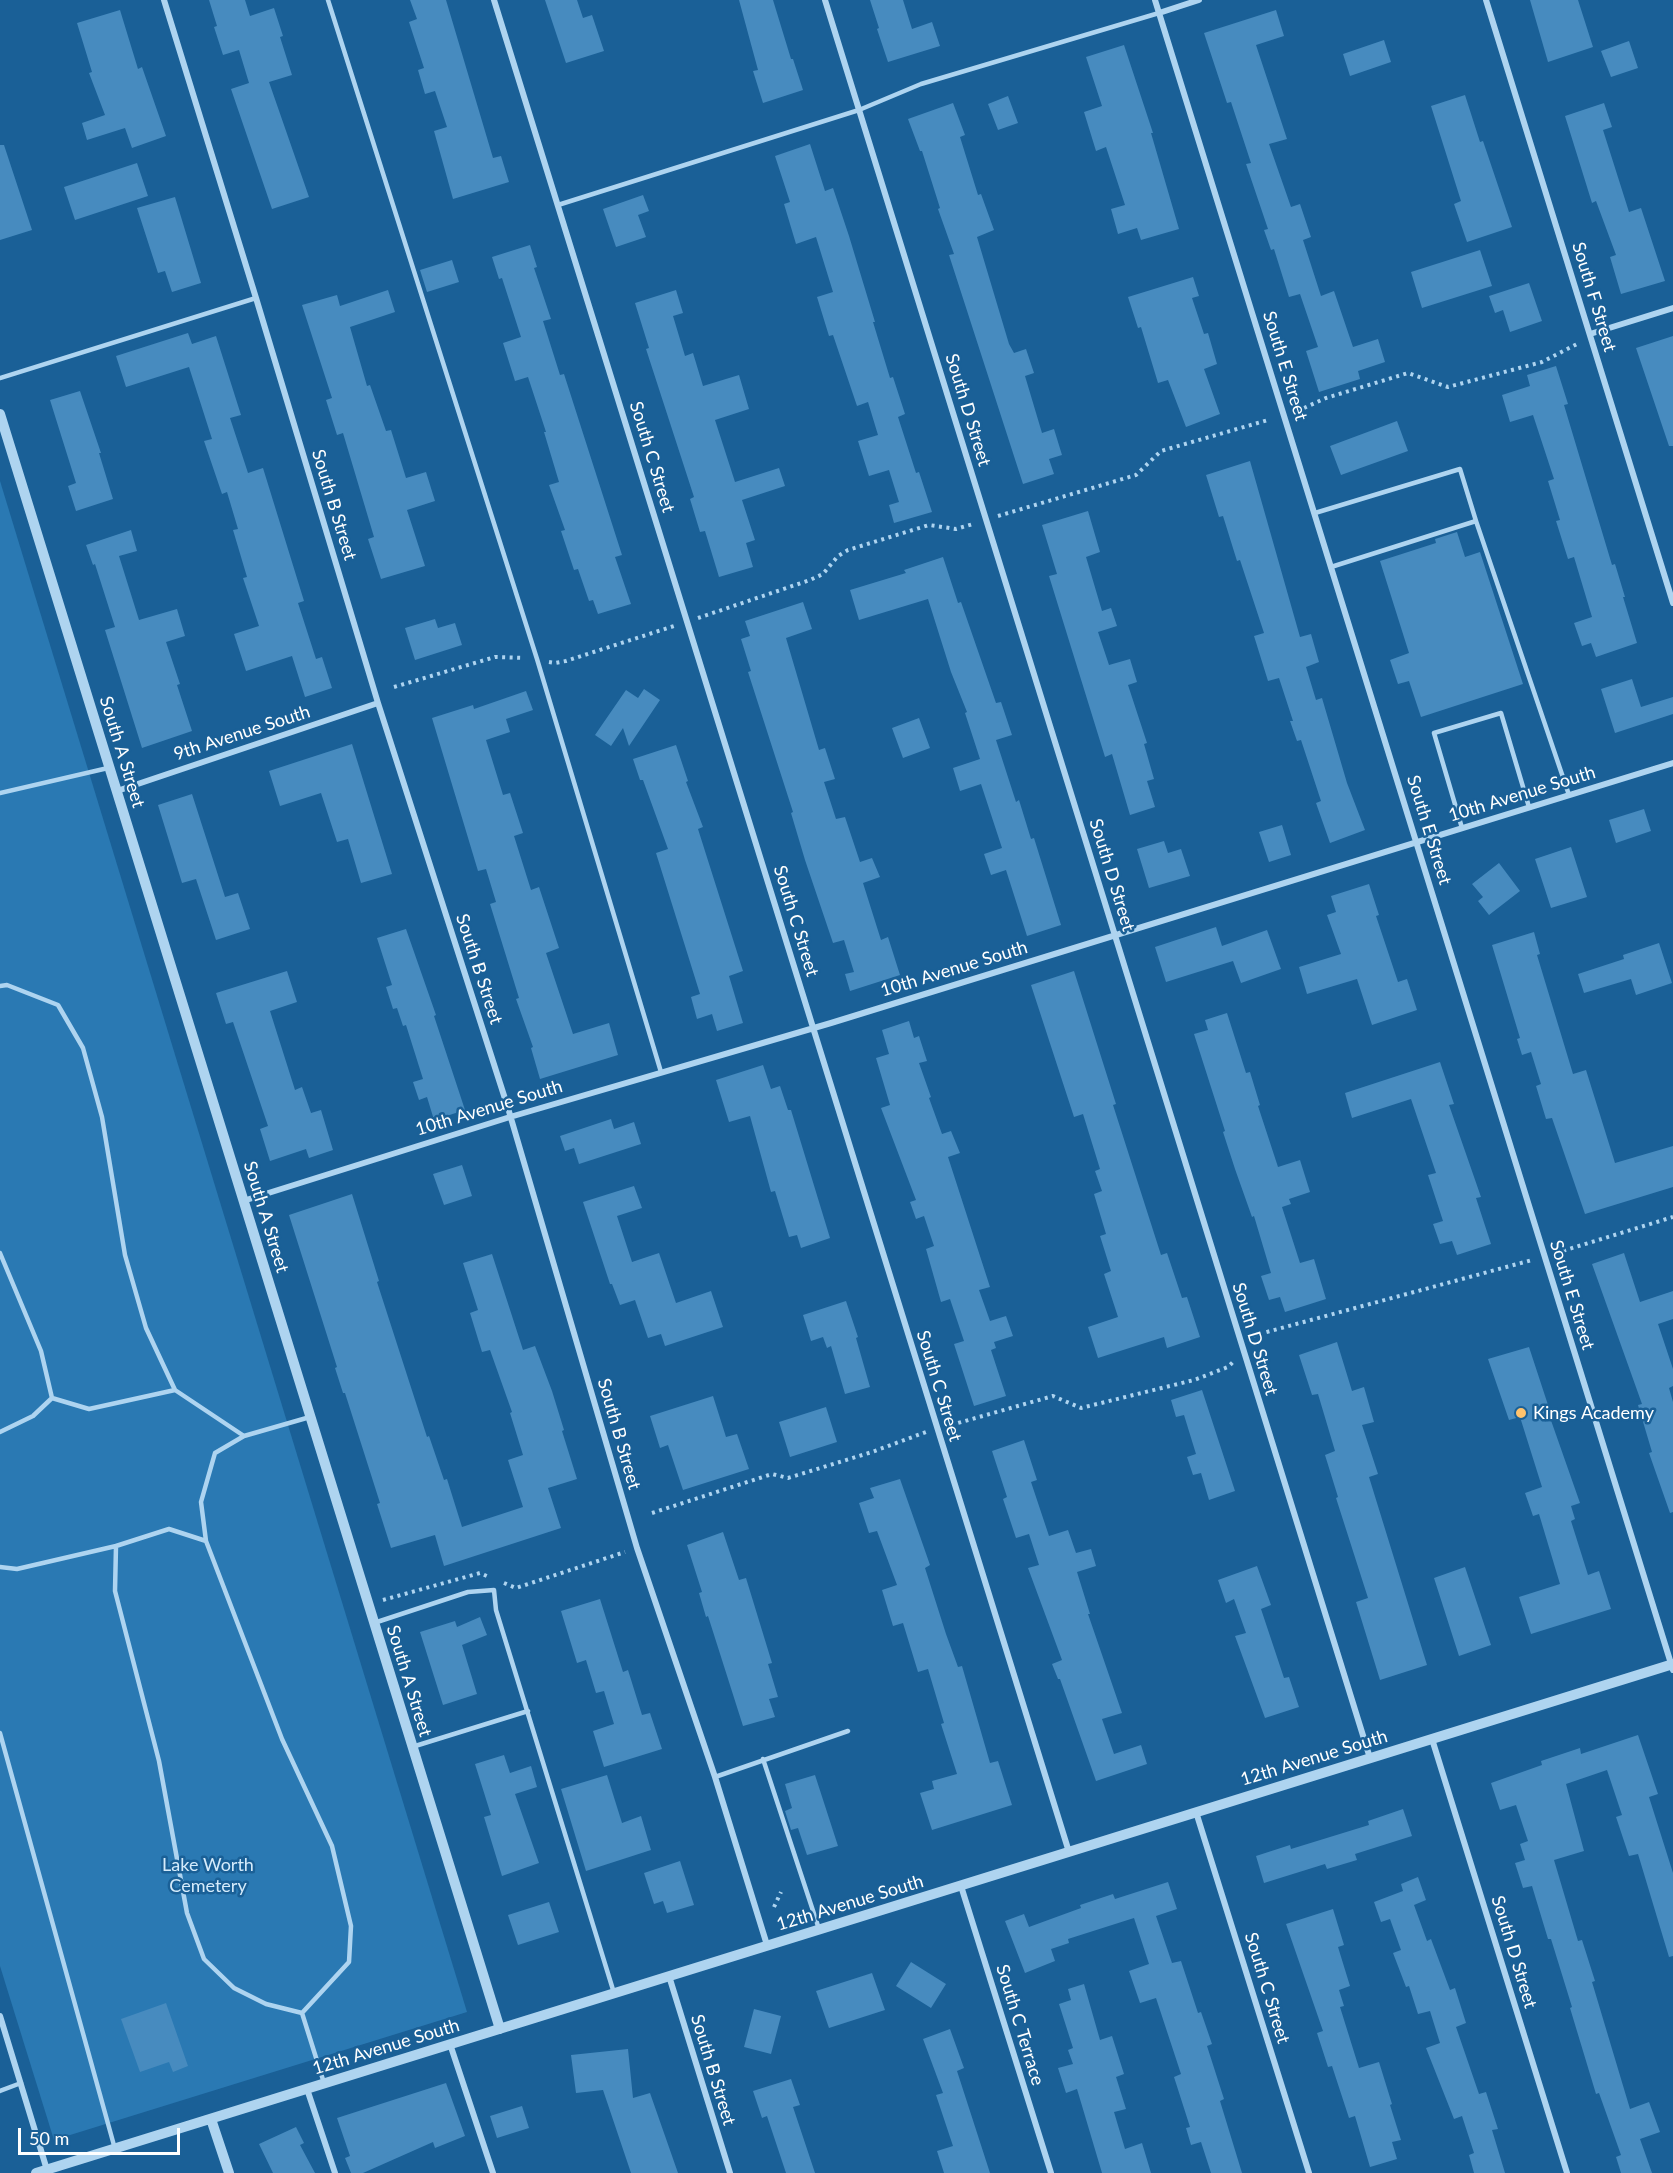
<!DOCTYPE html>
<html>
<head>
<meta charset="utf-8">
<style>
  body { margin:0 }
  #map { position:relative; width:1673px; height:2173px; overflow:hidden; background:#1a6097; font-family:Lato,sans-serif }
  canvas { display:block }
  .scale { position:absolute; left:18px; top:2128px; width:162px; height:27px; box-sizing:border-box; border:3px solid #fff; border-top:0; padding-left:8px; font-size:18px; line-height:21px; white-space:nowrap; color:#fff; -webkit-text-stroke:4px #1a6097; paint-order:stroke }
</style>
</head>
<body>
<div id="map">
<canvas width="1673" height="2173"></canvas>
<div class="scale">50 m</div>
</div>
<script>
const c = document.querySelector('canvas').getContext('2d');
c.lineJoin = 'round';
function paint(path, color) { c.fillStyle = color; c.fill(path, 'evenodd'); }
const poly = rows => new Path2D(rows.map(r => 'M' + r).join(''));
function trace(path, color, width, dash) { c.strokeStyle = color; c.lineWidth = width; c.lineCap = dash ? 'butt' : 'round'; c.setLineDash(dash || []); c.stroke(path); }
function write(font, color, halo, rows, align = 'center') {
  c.font = font + ' Lato,sans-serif'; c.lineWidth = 5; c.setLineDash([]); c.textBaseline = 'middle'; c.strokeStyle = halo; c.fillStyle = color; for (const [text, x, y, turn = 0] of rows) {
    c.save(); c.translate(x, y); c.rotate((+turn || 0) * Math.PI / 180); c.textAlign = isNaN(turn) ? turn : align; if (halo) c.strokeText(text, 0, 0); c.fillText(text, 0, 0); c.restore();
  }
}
paint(poly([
  [0,481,467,2012,54,2140,0,1966]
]), '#2a79b3');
paint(poly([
  [209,0,245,0,250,16,274,8,283,36,280,37,292,75,269,82,309,197,272,209,231,89,249,83,239,50,223,55,214,27,217,26],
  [410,0,446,0,493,158,501,156,509,182,453,199,434,131,447,127,435,91,425,94,418,70,424,68,409,22,417,19],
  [545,0,577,0,583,18,592,15,604,51,566,63],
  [739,0,773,0,791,59,793,59,803,90,763,103,753,71,758,70],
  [870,0,903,0,912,29,932,22,940,46,888,62,877,29,879,28],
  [1530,0,1578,0,1593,47,1548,62],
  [120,10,138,69,142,67,166,136,132,148,125,128,87,140,82,123,105,115,89,73,92,72,77,23],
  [1276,10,1284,36,1256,45,1287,139,1269,144,1291,207,1300,204,1311,237,1303,240,1321,296,1334,291,1353,347,1378,339,1385,362,1358,371,1360,379,1319,392,1306,351,1318,347,1300,294,1289,297,1274,249,1271,250,1264,230,1268,229,1246,164,1251,163,1231,102,1227,103,1204,33],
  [1384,40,1391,62,1350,76,1343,54],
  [1629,41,1638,68,1611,77,1601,51],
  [1124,45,1153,133,1151,133,1179,229,1141,240,1137,228,1118,234,1111,209,1125,205,1106,147,1096,151,1084,112,1102,106,1086,57],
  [1465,95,1480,142,1483,141,1512,227,1467,242,1454,204,1461,201,1431,106],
  [1008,96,1018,123,998,130,988,104],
  [953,103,965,135,960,137,978,195,981,194,994,230,977,237,1009,344,1014,353,1026,349,1034,373,1025,376,1042,433,1054,429,1062,455,1049,459,1054,474,1023,484,949,255,954,254,938,209,940,208,922,151,920,151,908,119],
  [1604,103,1612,127,1603,130,1629,212,1641,208,1665,281,1621,294,1610,257,1616,255,1596,201,1592,203,1565,116],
  [810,144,825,191,833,188,849,236,875,322,873,322,890,378,893,377,905,414,898,417,916,473,919,472,932,512,894,523,889,505,899,502,889,470,869,476,858,441,878,435,868,402,857,406,833,335,829,336,817,297,833,292,816,237,796,244,784,204,790,202,775,156],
  [0,145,4,145,32,230,0,240],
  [137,163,148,196,75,220,64,187],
  [643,195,649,211,638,215,646,237,616,247,603,209],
  [175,197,201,283,172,292,165,271,158,273,137,208],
  [530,245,537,267,534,268,551,319,543,321,560,375,564,374,622,555,615,557,631,604,598,614,593,600,589,601,578,569,574,570,561,531,565,530,549,485,559,482,544,432,546,432,528,377,515,381,503,343,521,337,502,278,499,279,492,257],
  [1480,250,1492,286,1422,308,1411,272],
  [452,260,459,282,427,292,420,270],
  [1193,277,1199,296,1192,298,1204,334,1208,333,1217,364,1204,369,1220,414,1186,427,1168,380,1158,383,1141,327,1138,328,1128,297],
  [1529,283,1542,321,1510,332,1503,310,1495,313,1489,296],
  [388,290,395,312,350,327,367,386,370,385,386,431,391,430,406,478,426,472,435,501,407,510,425,566,381,579,368,539,374,537,343,433,337,435,326,400,332,398,302,305,337,295,340,306],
  [676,290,683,313,673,316,685,356,693,353,703,386,739,375,749,409,715,420,735,482,779,468,785,486,742,500,755,540,746,543,753,567,719,577,705,531,700,532,690,499,694,497,646,349,649,348,635,303],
  [188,333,192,344,216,336,241,415,230,418,248,473,263,468,304,601,298,603,316,659,322,657,332,688,305,697,292,656,246,671,234,634,259,626,243,578,247,577,233,530,238,529,227,492,222,494,204,441,212,439,189,367,126,387,116,356],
  [1673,336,1673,446,1669,446,1636,348],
  [1556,366,1568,404,1564,405,1612,565,1615,564,1625,597,1623,597,1637,643,1596,657,1591,643,1582,646,1574,623,1592,617,1574,557,1568,559,1556,521,1560,520,1548,481,1554,479,1533,415,1510,422,1502,395,1530,386,1527,375],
  [80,391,101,453,99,453,113,499,76,511,68,486,76,483,50,400],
  [1397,421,1408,451,1341,475,1330,446],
  [1250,461,1300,637,1311,634,1319,662,1306,667,1316,700,1322,698,1347,783,1365,830,1330,843,1316,803,1321,801,1301,740,1297,741,1290,721,1293,721,1279,678,1268,681,1254,636,1264,633,1240,560,1237,561,1223,516,1219,517,1206,475],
  [1088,511,1100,552,1086,557,1102,611,1111,608,1117,626,1098,632,1109,665,1130,659,1137,682,1128,685,1147,743,1144,744,1154,779,1147,781,1155,807,1130,815,1112,754,1105,757,1049,576,1057,574,1042,525],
  [131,530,137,551,119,556,139,620,177,609,185,636,166,642,180,684,177,685,192,731,142,748,105,630,115,627,95,564,93,565,86,545],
  [1457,532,1465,557,1480,552,1523,684,1421,717,1409,681,1398,684,1390,660,1409,653,1380,561,1436,543,1435,539],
  [943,557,958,603,961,602,996,703,1001,702,1012,735,996,740,1016,802,1019,800,1031,839,1034,838,1061,925,1027,936,1006,870,991,875,984,854,1002,848,981,784,960,791,953,768,980,759,965,713,967,712,951,672,928,599,859,620,850,590,906,573,904,570],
  [803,602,812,629,786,638,819,750,825,748,835,779,824,782,836,819,845,817,860,862,872,858,880,877,863,883,881,940,888,937,900,975,850,991,845,974,854,972,844,940,833,943,805,860,791,813,793,812,748,672,751,671,741,639,750,636,745,621],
  [435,619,438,628,455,623,462,645,415,660,405,628],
  [1632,679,1641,707,1673,697,1673,714,1615,733,1601,689],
  [644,689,660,700,629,746,623,728,611,746,595,735,626,690,638,698],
  [526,691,533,710,506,719,510,732,486,740,503,795,510,793,523,833,514,836,531,890,539,887,559,948,546,953,573,1034,609,1023,618,1055,540,1079,531,1048,533,1047,516,999,519,998,490,904,496,902,486,869,478,871,432,718,473,705,474,709],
  [919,718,930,748,903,758,892,728],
  [352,744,392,874,361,883,348,839,337,842,321,793,280,806,269,771],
  [676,745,688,781,686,782,703,827,698,829,743,971,729,976,743,1023,717,1031,712,1014,697,1019,691,997,700,994,656,853,668,849,643,780,640,780,633,759],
  [192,794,225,897,238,893,250,929,216,940,196,879,182,883,158,805],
  [1644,809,1651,831,1616,843,1609,820],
  [1282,825,1291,855,1269,862,1259,832],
  [1164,841,1168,853,1181,849,1190,876,1149,888,1137,849],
  [1571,847,1587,897,1551,908,1535,859],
  [1499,863,1520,891,1489,915,1478,901,1483,897,1472,884],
  [1369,884,1379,915,1376,916,1398,982,1407,979,1417,1010,1372,1025,1357,979,1307,994,1299,967,1341,954,1327,915,1336,912,1331,896],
  [1216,927,1222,946,1267,930,1281,969,1241,983,1233,961,1166,982,1155,947],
  [406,929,436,1015,434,1016,465,1110,434,1120,427,1097,419,1100,413,1082,423,1079,406,1025,403,1026,397,1008,393,1009,386,987,392,985,377,938],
  [1534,932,1540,954,1537,955,1573,1074,1586,1070,1615,1163,1673,1146,1673,1187,1585,1214,1552,1118,1546,1119,1536,1086,1541,1084,1531,1052,1522,1055,1517,1039,1520,1038,1492,945],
  [1659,943,1672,983,1636,995,1631,979,1584,993,1578,974,1624,959,1623,955],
  [287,971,297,1002,270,1011,295,1090,302,1087,311,1113,321,1110,333,1150,309,1158,306,1149,270,1161,260,1129,268,1126,233,1022,226,1024,216,993],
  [1074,971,1116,1104,1113,1105,1161,1255,1167,1253,1182,1298,1187,1297,1200,1337,1167,1348,1164,1337,1098,1358,1088,1327,1118,1317,1104,1274,1111,1271,1100,1236,1106,1234,1094,1194,1102,1191,1095,1171,1100,1169,1083,1114,1074,1117,1031,985],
  [1227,1013,1246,1073,1250,1072,1260,1105,1258,1106,1278,1167,1300,1160,1310,1192,1289,1199,1291,1204,1282,1207,1300,1263,1314,1259,1326,1299,1285,1312,1280,1297,1269,1300,1261,1276,1271,1273,1254,1216,1252,1217,1235,1169,1223,1132,1225,1131,1194,1034,1208,1030,1205,1020],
  [909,1021,914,1038,919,1036,927,1061,919,1063,931,1097,929,1098,942,1134,951,1131,960,1153,948,1157,990,1287,979,1290,990,1321,1006,1316,1013,1336,994,1342,996,1348,991,1350,1006,1396,974,1406,954,1344,964,1341,950,1299,941,1302,926,1249,934,1246,924,1216,916,1219,910,1202,916,1200,881,1108,890,1105,876,1058,889,1054,882,1030],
  [1440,1062,1454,1104,1449,1105,1481,1197,1476,1198,1491,1244,1457,1255,1452,1241,1440,1244,1433,1224,1443,1221,1428,1175,1436,1173,1411,1099,1352,1118,1345,1093],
  [763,1065,771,1089,780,1086,788,1110,791,1110,830,1238,801,1248,797,1235,789,1237,775,1191,771,1192,750,1116,729,1122,716,1080],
  [611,1119,614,1129,634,1122,641,1144,579,1164,574,1148,565,1151,560,1136],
  [462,1165,472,1196,444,1205,433,1174],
  [634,1186,642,1208,617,1216,632,1262,659,1253,676,1303,711,1291,723,1327,665,1346,661,1334,648,1338,635,1300,620,1305,612,1284,610,1284,583,1202],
  [352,1194,379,1281,377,1282,427,1437,429,1436,444,1480,447,1479,462,1527,523,1507,508,1460,523,1455,510,1413,512,1412,490,1350,482,1352,470,1313,478,1310,463,1263,492,1254,523,1350,535,1346,552,1391,564,1430,562,1431,577,1479,548,1488,561,1528,444,1566,435,1535,391,1548,377,1504,380,1503,345,1393,343,1393,335,1368,337,1367,289,1215],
  [1624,1253,1640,1302,1673,1291,1673,1319,1658,1324,1673,1369,1673,1386,1669,1388,1673,1402,1673,1512,1670,1513,1649,1453,1652,1452,1638,1405,1642,1404,1592,1264],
  [846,1301,858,1337,856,1338,870,1387,845,1394,831,1346,827,1348,823,1337,811,1341,803,1315],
  [1337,1342,1352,1391,1364,1387,1374,1422,1362,1425,1378,1474,1369,1477,1427,1665,1380,1680,1356,1602,1368,1598,1336,1498,1338,1497,1325,1455,1335,1451,1318,1394,1312,1395,1299,1355],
  [1529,1347,1549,1408,1547,1409,1580,1503,1571,1506,1575,1519,1571,1521,1588,1575,1599,1571,1611,1609,1531,1634,1519,1597,1560,1584,1539,1514,1533,1516,1525,1493,1542,1487,1520,1417,1509,1420,1488,1359],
  [1202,1390,1235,1491,1209,1500,1201,1473,1193,1475,1187,1457,1196,1454,1184,1415,1176,1417,1171,1400],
  [713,1396,726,1437,737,1434,749,1469,683,1490,668,1445,660,1448,650,1416],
  [826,1407,837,1442,790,1457,779,1422],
  [1024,1440,1037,1480,1031,1482,1049,1536,1068,1530,1076,1553,1091,1549,1096,1566,1077,1572,1090,1614,1088,1614,1122,1713,1102,1719,1114,1754,1141,1745,1147,1764,1096,1781,1060,1679,1058,1679,1052,1664,1062,1660,1028,1568,1039,1565,1029,1534,1016,1538,1003,1499,1007,1497,992,1451],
  [900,1479,930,1565,925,1568,946,1634,958,1667,962,1666,990,1763,998,1761,1012,1805,932,1830,920,1793,934,1789,932,1781,957,1774,941,1724,944,1723,928,1669,918,1672,903,1623,893,1626,882,1590,897,1585,877,1531,869,1533,859,1503,874,1498,870,1488],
  [723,1532,739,1580,746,1578,772,1663,768,1664,778,1697,769,1699,775,1717,743,1726,708,1616,706,1617,699,1593,702,1592,687,1545],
  [1257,1566,1271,1605,1261,1609,1284,1678,1289,1677,1299,1707,1265,1718,1235,1636,1246,1633,1234,1599,1226,1603,1218,1580],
  [1465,1567,1491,1645,1459,1656,1434,1578],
  [600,1599,623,1672,628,1670,642,1715,650,1713,662,1749,604,1767,593,1731,614,1724,604,1691,596,1693,586,1660,577,1663,561,1611],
  [480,1617,487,1635,462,1645,477,1694,443,1705,420,1632,455,1621,457,1627],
  [1638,1735,1658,1794,1649,1797,1673,1873,1673,1956,1669,1957,1638,1854,1629,1856,1616,1817,1622,1815,1607,1770,1566,1784,1584,1851,1554,1860,1578,1941,1582,1940,1595,1981,1592,1982,1630,2109,1649,2102,1660,2132,1640,2139,1652,2173,1621,2173,1616,2157,1621,2155,1599,2093,1596,2094,1570,2008,1572,2007,1551,1939,1548,1939,1532,1886,1523,1888,1515,1863,1525,1860,1520,1844,1528,1841,1516,1805,1500,1810,1491,1783,1542,1765,1541,1761,1580,1748,1581,1754],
  [504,1755,510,1773,531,1766,537,1787,515,1794,539,1863,502,1876,484,1817,491,1815,475,1764],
  [607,1775,622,1823,641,1816,651,1850,586,1871,561,1789],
  [815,1775,838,1846,807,1855,798,1828,791,1830,785,1811,792,1808,785,1784],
  [1403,1809,1412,1836,1355,1854,1357,1860,1327,1869,1325,1864,1264,1883,1256,1856,1290,1845,1291,1849,1369,1825,1368,1821],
  [680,1861,694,1905,667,1913,663,1901,654,1904,644,1873],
  [1418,1877,1426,1900,1414,1905,1427,1941,1431,1939,1450,1990,1455,1988,1466,2023,1456,2027,1479,2094,1486,2092,1498,2129,1492,2130,1505,2173,1474,2173,1469,2155,1474,2153,1462,2116,1454,2119,1426,2048,1440,2043,1430,2011,1418,2014,1409,1986,1406,1987,1393,1953,1401,1950,1390,1919,1381,1922,1374,1902,1403,1891,1401,1884],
  [1168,1882,1177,1909,1156,1916,1172,1963,1181,1961,1198,2013,1201,2012,1212,2044,1207,2046,1224,2099,1220,2101,1242,2173,1211,2173,1201,2142,1191,2145,1186,2128,1190,2127,1174,2077,1181,2074,1156,1998,1140,2003,1129,1971,1149,1964,1134,1918,1068,1939,1069,1943,1051,1949,1055,1961,1025,1973,1005,1921,1024,1914,1029,1927,1081,1908,1080,1905,1113,1894,1115,1899],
  [549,1902,559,1932,518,1945,508,1915],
  [1333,1909,1344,1945,1338,1947,1350,1986,1339,1990,1344,2006,1340,2007,1359,2068,1379,2062,1392,2104,1390,2105,1401,2140,1392,2142,1397,2159,1370,2167,1355,2116,1349,2118,1332,2066,1328,2067,1317,2033,1323,2031,1286,1924],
  [911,1962,946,1984,931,2008,896,1986],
  [872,1973,885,2010,829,2028,816,1991],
  [1084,1984,1100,2040,1112,2036,1124,2074,1116,2077,1126,2109,1114,2112,1125,2149,1142,2143,1151,2173,1102,2173,1077,2089,1066,2093,1058,2068,1073,2064,1068,2050,1073,2048,1059,2004,1071,2000,1068,1989],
  [166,2003,188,2066,173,2072,169,2062,140,2072,121,2019],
  [754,2009,781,2016,771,2054,744,2047],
  [950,2029,964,2068,957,2071,990,2173,944,2173,937,2151,953,2146,936,2095,943,2093,923,2039],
  [628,2049,633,2098,650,2093,678,2173,631,2173,603,2090,576,2093,571,2055],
  [791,2079,800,2105,793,2107,815,2173,786,2173,767,2116,762,2118,753,2091],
  [446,2083,465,2136,435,2148,433,2142,363,2173,351,2173,345,2158,350,2156,337,2118],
  [522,2106,529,2128,497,2138,490,2116],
  [296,2127,304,2143,300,2145,315,2173,273,2173,259,2144]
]), '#478bbf');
trace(poly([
  [1304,408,1326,398,1408,373,1448,387,1542,362,1577,344],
  [998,516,1136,475,1161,451,1268,420],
  [698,618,810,580,823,574,838,556,848,550,929,525,956,529,973,524],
  [549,662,555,663,566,661,677,625],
  [394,687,495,657,524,658],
  [1556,1253,1673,1217],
  [1252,1336,1532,1260],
  [951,1425,1053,1396,1081,1408,1194,1380,1228,1367,1234,1361],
  [652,1513,772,1474,788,1478,872,1452,926,1432],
  [504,1583,516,1588,625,1552],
  [383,1600,480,1573,489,1577],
  [774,1907,781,1892]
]), '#aed4f0', 4, [3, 4.5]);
trace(poly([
  [328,0,537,659,661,1072],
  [558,205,859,110,921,84,1159,13],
  [0,378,256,298],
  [1315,513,1460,469,1476,521,1331,567],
  [1476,521,1569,795],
  [0,793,108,768],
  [1462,828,1434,733,1501,713,1529,807],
  [0,986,7,985,58,1005,83,1048,102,1117,125,1255,146,1328,175,1390,244,1436],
  [0,1253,41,1351,52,1398,33,1416,0,1432],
  [52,1398,89,1409,175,1390],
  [206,1541,201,1502,215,1453,244,1436,310,1417],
  [0,1567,17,1569,116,1546],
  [374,1623,468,1592,494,1590,496,1610,614,1993],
  [0,1733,115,2149],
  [412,1747,528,1711],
  [763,1759,819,1929],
  [715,1777,848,1731],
  [302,2013,266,2004,234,1988,204,1959,187,1913,159,1761,115,1591,116,1546,169,1529,206,1541,282,1739,332,1846,351,1926,349,1962,302,2013,324,2083],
  [0,2091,21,2083]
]), '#aed4f0', 4.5);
trace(poly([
  [164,0,256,298,378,703,508,1108,637,1548,715,1777,767,1945],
  [494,0,1069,1852],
  [825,0,1370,1758],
  [1155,0,1673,1670],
  [1486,0,1673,603],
  [1159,13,1199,0],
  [1590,334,1673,308],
  [117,791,378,703],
  [243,1201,510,1117,831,1023,1673,763],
  [1432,1739,1567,2173],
  [1196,1812,1309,2173],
  [961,1886,1051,2173],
  [669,1976,730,2173],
  [0,2016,47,2170],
  [450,2044,493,2173],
  [307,2089,335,2173]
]), '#aed4f0', 6);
trace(poly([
  [0,414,500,2029],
  [211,2119,229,2173],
  [36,2173,1673,1664]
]), '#aed4f0', 10);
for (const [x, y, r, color] of [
  [1521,1413,6,"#ffc36d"]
]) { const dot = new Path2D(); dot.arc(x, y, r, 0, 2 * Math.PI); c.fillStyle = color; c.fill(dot); trace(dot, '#1a6097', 2); }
write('18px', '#fff', '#1a6097', [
  ["South F Street",1594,297,73],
  ["South E Street",1285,366,73],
  ["South D Street",968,410,73],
  ["South C Street",652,457,73],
  ["South B Street",334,505,73],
  ["9th Avenue South",242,733,-18],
  ["South A Street",122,752,73],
  ["10th Avenue South",1522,794,-17],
  ["South E Street",1429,830,73],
  ["South D Street",1112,875,73],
  ["South C Street",796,921,73],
  ["South B Street",479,969,72],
  ["10th Avenue South",954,969,-17],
  ["10th Avenue South",489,1108,-17],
  ["South A Street",266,1217,73],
  ["South E Street",1572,1295,73],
  ["South D Street",1255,1339,73],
  ["South C Street",939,1386,73],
  ["South B Street",619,1434,74],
  ["South A Street",409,1681,73],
  ["12th Avenue South",1314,1758,-17],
  ["12th Avenue South",850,1903,-17],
  ["South D Street",1514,1952,73],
  ["South C Street",1267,1988,73],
  ["South C Terrace",1020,2025,73],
  ["12th Avenue South",386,2047,-17],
  ["South B Street",713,2070,73]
]);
write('18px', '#fff', '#1a6097', [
  ["Kings Academy",1533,1413]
], 'left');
write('18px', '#d5ebfb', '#1a6097', [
  ["Lake Worth",208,1865],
  ["Cemetery",208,1886]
]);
</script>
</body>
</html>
